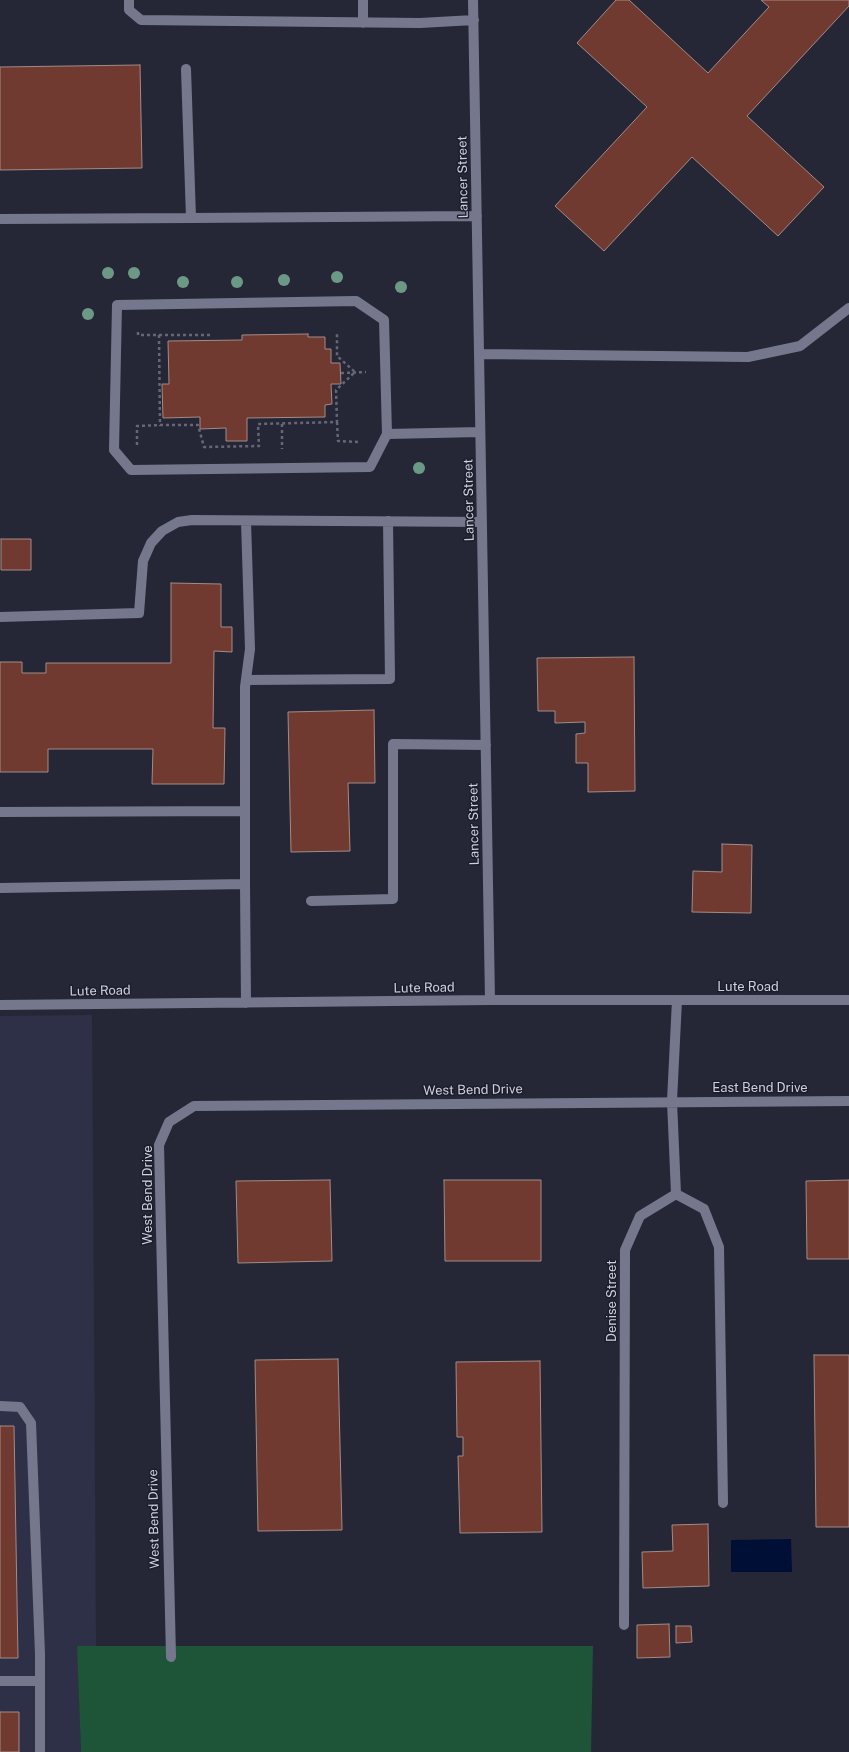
<!DOCTYPE html>
<html>
<head>
<meta charset="utf-8">
<style>
  body { margin:0 }
  canvas { display:block; background:#252737 }
</style>
</head>
<body>
<canvas width="849" height="1752"></canvas>
<script>
const c = document.querySelector('canvas').getContext('2d');
c.lineJoin = 'round';
function paint(path, color) { c.fillStyle = color; c.fill(path, 'evenodd'); }
const poly = rows => new Path2D(rows.map(r => 'M' + r).join(''));
function trace(path, color, width, dash) { c.strokeStyle = color; c.lineWidth = width; c.lineCap = dash ? 'butt' : 'round'; c.setLineDash(dash || []); c.stroke(path); }
function write(font, color, halo, rows, align = 'center') {
  c.font = font + ' "Public Sans",sans-serif'; c.lineWidth = 3; c.setLineDash([]); c.textBaseline = 'middle'; c.strokeStyle = halo; c.fillStyle = color; for (const [text, x, y, turn = 0] of rows) {
    c.save(); c.translate(x, y); c.rotate((+turn || 0) * Math.PI / 180); c.textAlign = isNaN(turn) ? turn : align; if (halo) c.strokeText(text, 0, 0); c.fillText(text, 0, 0); c.restore();
  }
}
paint(poly([
  [92,1015,96,1646,78,1647,81,1752,0,1752,0,1016]
]), '#2d3047');
paint(poly([
  [77,1646,593,1646,591,1752,81,1752]
]), '#1e5437');
paint(poly([
  [791,1539,792,1572,731,1572,731,1540]
]), '#000f35');
const building = poly([
  [616,0,629,0,708,73,769,7,761,0,849,0,849,6,747,116,824,187,778,236,692,157,604,251,555,206,647,107,577,43,616,0],
  [140,65,142,168,0,170,0,67,140,65],
  [308,334,308,337,325,337,325,349,331,349,331,363,340,363,341,384,331,384,332,404,325,405,325,417,247,418,247,441,226,441,226,428,200,429,200,417,163,418,162,384,169,384,168,341,242,340,242,335,308,334],
  [1,539,31,539,31,570,1,570,1,539],
  [171,583,221,584,221,627,232,627,232,652,214,651,213,728,225,728,224,784,152,784,153,749,48,749,48,772,0,772,0,662,22,662,22,673,46,673,46,663,171,663,171,583],
  [634,657,635,791,588,792,588,763,576,763,576,734,585,733,585,722,555,723,555,711,538,711,537,658,634,657],
  [374,710,375,783,348,783,350,851,291,852,288,712,374,710],
  [722,844,752,845,751,913,692,912,693,871,722,872,722,844],
  [330,1180,332,1261,238,1263,236,1181,330,1180],
  [444,1180,541,1180,541,1261,445,1261,444,1180],
  [849,1180,849,1259,807,1259,806,1181,849,1180],
  [814,1355,849,1355,849,1527,816,1527,814,1355],
  [338,1359,342,1530,258,1531,255,1360,338,1359],
  [540,1361,542,1532,460,1533,458,1456,463,1456,463,1437,457,1437,456,1362,540,1361],
  [0,1426,14,1426,18,1658,0,1658,0,1426],
  [708,1524,709,1586,643,1588,642,1552,673,1551,672,1525,708,1524],
  [669,1624,670,1657,637,1658,637,1625,669,1624],
  [676,1626,691,1626,692,1642,676,1643,676,1626],
  [0,1712,19,1712,19,1752,0,1752,0,1712]
]);
paint(building, '#703a30');
trace(building, '#a38b86', 1);
trace(poly([
  [138,332,138,335,211,335],
  [159,335,160,425,198,425,204,447,259,446,258,424,337,422,336,390,355,372,337,356,337,334],
  [341,373,366,372],
  [337,422,338,441,359,442],
  [282,424,282,449],
  [137,445,137,426,160,425]
]), '#656776', 2.5, [3, 3]);
trace(poly([
  [129,0,129,10,141,20,420,23,474,20],
  [473,0,490,1000],
  [363,23,363,0],
  [186,69,191,218,477,216],
  [0,219,191,218],
  [479,354,748,357,800,346,849,308],
  [387,434,370,467,131,470,114,450,117,305,356,301,384,320,387,434,480,432],
  [0,617,139,613,143,561,151,543,162,531,178,522,192,520,482,522],
  [246,680,390,679,388,521],
  [0,812,245,811],
  [245,884,246,1003],
  [0,888,245,884,245,687,250,649,246,521],
  [311,901,393,899,393,744,486,745],
  [0,1005,490,1000,849,1000],
  [676,1194,704,1209,719,1247,723,1503],
  [0,1406,20,1407,31,1423,40,1654,40,1752],
  [624,1625,625,1250,640,1216,676,1194,672,1101,677,1000],
  [171,1657,159,1145,169,1122,194,1106,849,1101],
  [0,1681,40,1681]
]), '#75788c', 10);
c.fillStyle = '#6b9985';
for (const [x, y] of [
  [108,273],
  [134,273],
  [337,277],
  [284,280],
  [183,282],
  [237,282],
  [401,287],
  [88,314],
  [419,468]
]) { c.beginPath(); c.arc(x, y, 6, 0, 2 * Math.PI); c.fill(); }
write('13px', '#cfd0dc', '#1b1d2d', [
  ["Lancer Street",463,177,-91],
  ["Lancer Street",469,500,-91],
  ["Lancer Street",474,824,-91],
  ["Lute Road",748,987],
  ["Lute Road",424,988,-1],
  ["Lute Road",100,991,-1],
  ["East Bend Drive",760,1088],
  ["West Bend Drive",473,1090,-1],
  ["West Bend Drive",148,1195,-90],
  ["Denise Street",612,1301,-90],
  ["West Bend Drive",154,1519,-91]
]);
</script>
</body>
</html>
